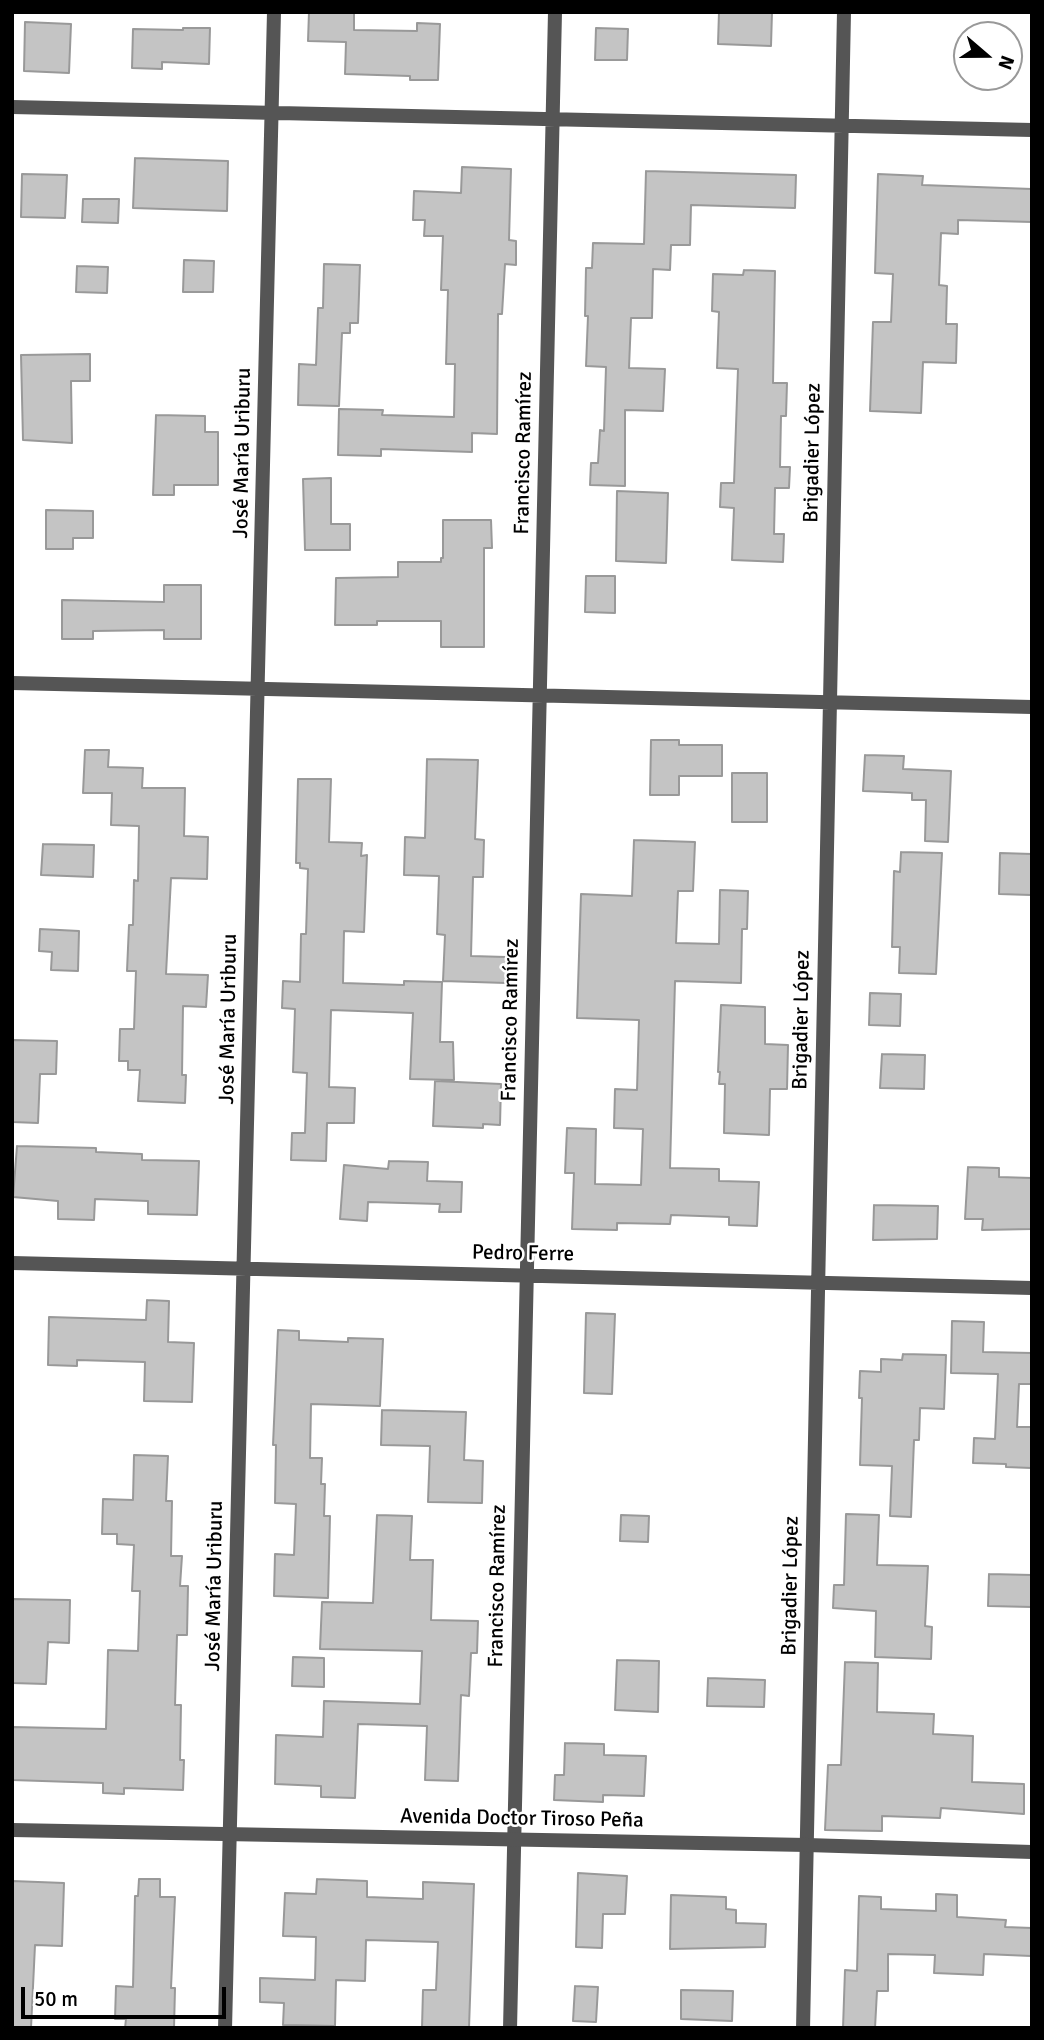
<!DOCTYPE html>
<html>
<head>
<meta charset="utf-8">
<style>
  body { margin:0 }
  #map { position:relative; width:1044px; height:2040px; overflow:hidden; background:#fff; font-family:Signika,sans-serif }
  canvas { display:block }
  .frame { position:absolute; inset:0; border:14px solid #000; pointer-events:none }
  .north { position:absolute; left:953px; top:21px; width:70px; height:70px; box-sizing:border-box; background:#fff; border:2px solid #999; border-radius:50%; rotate:110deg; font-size:19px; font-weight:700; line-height:28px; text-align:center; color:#000 }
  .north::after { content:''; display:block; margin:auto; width:24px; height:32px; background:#000; clip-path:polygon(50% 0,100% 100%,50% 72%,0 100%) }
  .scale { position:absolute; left:21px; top:1987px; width:205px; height:32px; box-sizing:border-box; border:4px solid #000; border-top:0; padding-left:9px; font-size:21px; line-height:24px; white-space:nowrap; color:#000; -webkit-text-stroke:5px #fff; paint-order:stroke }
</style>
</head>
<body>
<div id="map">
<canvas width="1044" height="2040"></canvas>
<div class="frame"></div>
<div class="north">N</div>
<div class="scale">50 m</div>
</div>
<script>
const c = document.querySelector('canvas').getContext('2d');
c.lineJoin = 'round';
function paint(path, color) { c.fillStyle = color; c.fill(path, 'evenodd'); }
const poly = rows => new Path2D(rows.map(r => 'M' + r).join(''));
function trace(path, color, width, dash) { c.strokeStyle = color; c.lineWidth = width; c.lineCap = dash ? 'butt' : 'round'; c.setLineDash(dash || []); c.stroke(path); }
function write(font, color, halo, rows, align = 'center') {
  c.font = font + ' Signika,sans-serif'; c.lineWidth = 5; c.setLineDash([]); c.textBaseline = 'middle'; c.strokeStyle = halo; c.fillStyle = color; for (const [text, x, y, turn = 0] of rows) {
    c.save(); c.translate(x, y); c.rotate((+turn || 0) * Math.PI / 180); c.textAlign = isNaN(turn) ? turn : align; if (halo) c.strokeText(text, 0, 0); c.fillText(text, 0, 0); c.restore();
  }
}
const building = poly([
  [309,12,354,13,354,30,417,31,417,23,440,24,438,80,410,80,410,76,345,74,346,42,308,41,309,12],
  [719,12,772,12,771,46,718,44,719,12],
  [25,22,71,24,69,73,24,71,25,22],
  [183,28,210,28,209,64,162,62,162,69,132,68,133,29,183,30,183,28],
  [596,28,628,29,627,60,595,60,596,28],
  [135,158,228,161,227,211,133,208,135,158],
  [462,167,511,169,509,240,516,241,516,265,505,264,502,314,498,314,497,434,472,433,472,452,381,449,381,456,338,455,339,409,383,410,382,415,454,417,455,364,446,364,448,290,441,290,443,236,424,236,425,220,413,220,414,191,461,193,462,167],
  [646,171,796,175,795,208,691,205,690,245,671,245,670,270,653,269,652,318,631,318,629,368,665,369,663,411,625,410,625,486,590,485,591,463,598,463,600,430,604,431,606,367,586,366,588,316,585,316,586,268,592,268,593,243,644,244,646,171],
  [22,174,67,175,65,218,21,217,22,174],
  [878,174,923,176,922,185,1032,189,1032,222,958,220,958,234,941,233,939,285,947,286,946,324,957,324,956,363,923,362,921,413,870,411,873,322,891,322,893,274,875,273,878,174],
  [83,199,119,199,118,223,82,222,83,199],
  [184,260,214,261,213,292,183,292,184,260],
  [324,264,360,265,358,323,350,323,350,333,342,333,339,406,298,405,299,364,316,365,318,308,323,308,324,264],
  [77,266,108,267,107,293,76,292,77,266],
  [744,270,775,271,773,383,787,383,786,416,781,416,780,467,790,467,789,488,775,488,774,534,784,534,783,562,732,560,734,508,720,507,721,483,734,483,738,369,717,368,719,312,712,311,713,274,743,275,744,270],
  [90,354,90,381,71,381,72,443,23,440,21,355,90,354],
  [156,415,205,416,205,432,218,432,218,485,174,485,174,495,153,495,156,415],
  [331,478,331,524,350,524,350,550,305,550,303,479,331,478],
  [617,491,668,493,666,563,616,561,617,491],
  [46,510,93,511,93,538,73,538,73,549,46,549,46,510],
  [443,520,491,520,492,548,484,548,484,647,441,647,441,621,377,621,377,625,335,625,336,578,398,577,398,562,441,562,441,558,443,558,443,520],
  [586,576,615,576,615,613,585,612,586,576],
  [164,585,201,585,201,639,164,639,164,630,93,631,93,639,62,639,62,600,164,602,164,585],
  [651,740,679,740,679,745,722,745,722,776,679,776,679,795,650,795,651,740],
  [85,750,109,750,108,767,143,768,142,788,185,788,184,836,208,837,207,879,171,878,166,974,208,975,206,1007,183,1006,182,1075,186,1075,185,1103,138,1101,140,1070,128,1070,128,1061,119,1061,120,1029,134,1029,136,971,127,971,129,925,133,925,134,880,138,881,139,826,111,825,112,793,83,793,85,750],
  [865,755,904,756,903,769,951,771,948,842,925,841,926,800,912,800,912,793,863,791,865,755],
  [427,759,478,760,475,839,484,840,483,877,473,877,471,956,506,957,506,983,443,981,445,935,437,934,439,876,404,875,405,837,425,838,427,759],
  [732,773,767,773,767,822,732,822,732,773],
  [298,779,331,779,329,842,362,843,361,856,367,855,364,932,344,931,343,983,404,985,404,981,442,982,440,1042,453,1042,454,1080,410,1079,413,1013,331,1010,329,1087,355,1088,354,1123,327,1123,326,1161,291,1160,292,1133,305,1133,307,1073,293,1072,295,1009,282,1008,283,981,300,982,301,934,306,934,308,869,300,868,300,863,296,863,298,779],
  [634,840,695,842,693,891,678,891,676,943,719,944,720,890,748,891,747,929,742,929,741,983,675,981,670,1168,719,1169,719,1181,759,1182,757,1226,729,1225,729,1217,671,1215,670,1224,617,1223,617,1230,572,1229,574,1173,565,1173,567,1128,596,1129,595,1184,641,1185,643,1129,614,1128,615,1089,637,1090,639,1020,577,1018,581,894,632,896,634,840],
  [43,844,94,845,93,877,41,875,43,844],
  [901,852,942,853,936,974,899,973,900,947,892,947,894,871,900,872,901,852],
  [1000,853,1032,854,1031,895,999,894,1000,853],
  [40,929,79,931,78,971,51,970,52,952,39,951,40,929],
  [870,993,901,994,900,1026,869,1025,870,993],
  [721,1005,765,1007,765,1044,788,1045,787,1089,770,1089,769,1135,724,1133,725,1084,719,1084,720,1072,718,1072,721,1005],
  [12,1040,57,1041,56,1074,40,1074,38,1123,12,1122,12,1040],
  [882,1054,925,1055,924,1089,880,1088,882,1054],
  [435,1081,501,1084,500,1125,483,1124,483,1128,433,1126,435,1081],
  [17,1146,96,1148,96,1152,142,1154,142,1160,199,1161,197,1215,148,1214,148,1201,95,1199,94,1220,58,1219,58,1201,13,1197,17,1146],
  [389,1161,428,1162,427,1181,462,1182,461,1212,439,1212,440,1204,368,1202,367,1221,340,1219,344,1165,388,1169,389,1161],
  [968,1167,999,1168,999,1177,1032,1178,1032,1229,982,1230,983,1219,965,1219,968,1167],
  [874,1205,938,1206,937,1239,873,1240,874,1205],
  [147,1300,169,1301,168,1342,194,1343,192,1402,144,1401,145,1362,77,1360,77,1366,48,1365,49,1317,146,1320,147,1300],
  [586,1313,615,1314,612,1394,584,1393,586,1313],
  [952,1321,984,1322,983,1352,1032,1353,1032,1384,1019,1384,1017,1427,1032,1427,1031,1468,1006,1467,1006,1464,973,1463,974,1438,995,1439,998,1374,951,1373,952,1321],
  [278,1330,299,1331,299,1340,348,1342,348,1338,383,1339,380,1406,311,1404,310,1458,322,1458,321,1484,325,1484,324,1516,330,1516,328,1598,274,1596,275,1554,294,1555,296,1504,275,1503,276,1445,273,1445,278,1330],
  [903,1354,946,1355,944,1409,920,1408,919,1440,914,1440,911,1517,890,1516,892,1466,860,1465,862,1398,859,1398,860,1371,881,1372,881,1359,902,1360,903,1354],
  [382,1410,466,1412,464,1460,483,1461,482,1503,428,1502,430,1446,381,1445,382,1410],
  [134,1455,168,1456,166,1501,172,1501,171,1556,182,1556,180,1586,188,1586,187,1635,177,1635,175,1705,181,1705,180,1760,184,1760,183,1790,124,1788,124,1794,103,1793,103,1783,12,1780,12,1727,106,1729,108,1650,138,1651,140,1591,132,1591,134,1545,117,1544,117,1534,102,1534,103,1499,133,1500,134,1455],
  [846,1514,879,1515,877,1565,928,1566,925,1626,932,1627,931,1659,875,1657,876,1611,833,1608,834,1585,844,1585,846,1514],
  [377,1515,412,1516,410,1560,433,1560,431,1620,478,1621,477,1653,471,1653,469,1696,461,1695,458,1781,425,1780,427,1726,358,1724,355,1798,321,1797,321,1786,275,1784,276,1735,323,1737,324,1701,420,1704,422,1651,320,1649,322,1602,373,1603,377,1515],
  [621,1515,649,1516,648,1542,620,1541,621,1515],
  [989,1574,1032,1575,1032,1607,988,1606,989,1574],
  [12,1599,70,1600,69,1643,48,1642,46,1684,12,1683,12,1599],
  [293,1657,324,1658,324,1687,292,1686,293,1657],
  [617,1660,659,1661,658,1712,615,1710,617,1660],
  [845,1662,878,1663,877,1712,934,1714,933,1734,973,1736,972,1782,1024,1784,1024,1814,941,1808,940,1818,882,1816,882,1831,825,1830,828,1765,841,1765,845,1662],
  [708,1678,765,1680,764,1707,707,1706,708,1678],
  [565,1743,604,1744,604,1755,646,1756,644,1796,603,1795,603,1802,554,1800,555,1775,564,1775,565,1743],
  [578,1873,627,1876,625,1914,603,1914,602,1948,576,1947,578,1873],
  [139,1879,160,1879,160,1897,175,1897,171,1988,175,1988,174,2028,125,2028,126,2019,115,2019,116,1986,133,1987,135,1896,138,1896,139,1879],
  [317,1879,367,1881,367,1897,423,1899,423,1882,474,1884,469,2028,422,2028,423,1990,436,1990,438,1942,366,1940,365,1981,336,1980,335,2026,283,2025,284,2003,260,2002,260,1978,315,1980,316,1937,283,1936,285,1893,316,1894,317,1879],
  [12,1881,64,1883,62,1946,35,1945,31,2028,12,2028,12,1881],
  [936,1894,957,1895,957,1917,1006,1920,1005,1927,1032,1928,1031,1956,984,1954,983,1975,934,1973,935,1955,888,1954,888,1991,877,1991,875,2028,843,2028,845,1970,857,1971,859,1896,881,1897,881,1909,936,1911,936,1894],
  [671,1895,726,1897,726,1909,736,1910,736,1923,766,1924,765,1947,670,1949,671,1895],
  [575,1986,598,1987,596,2022,573,2021,575,1986],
  [681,1990,733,1991,732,2021,681,2019,681,1990]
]);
paint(building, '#c4c4c4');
trace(building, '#999', 2);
trace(poly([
  [12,107,1032,130],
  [12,683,1032,707],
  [12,1263,1032,1288],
  [225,2028,274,12],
  [510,2028,555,12],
  [803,2028,844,12]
]), '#555', 14);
trace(poly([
  [12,1830,807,1845,1032,1852]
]), '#555', 14);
write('21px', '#000', '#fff', [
  ["José María Uriburu",243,453,-89],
  ["Francisco Ramírez",524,453,-89],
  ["Brigadier López",813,453,-89],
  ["José María Uriburu",229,1019,-89],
  ["Francisco Ramírez",511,1020,-89],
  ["Brigadier López",802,1020,-89],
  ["Pedro Ferre",523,1254,1],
  ["José María Uriburu",215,1586,-89],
  ["Francisco Ramírez",498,1586,-89],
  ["Brigadier López",791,1586,-89],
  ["Avenida Doctor Tiroso Peña",522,1819,1]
]);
</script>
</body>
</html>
